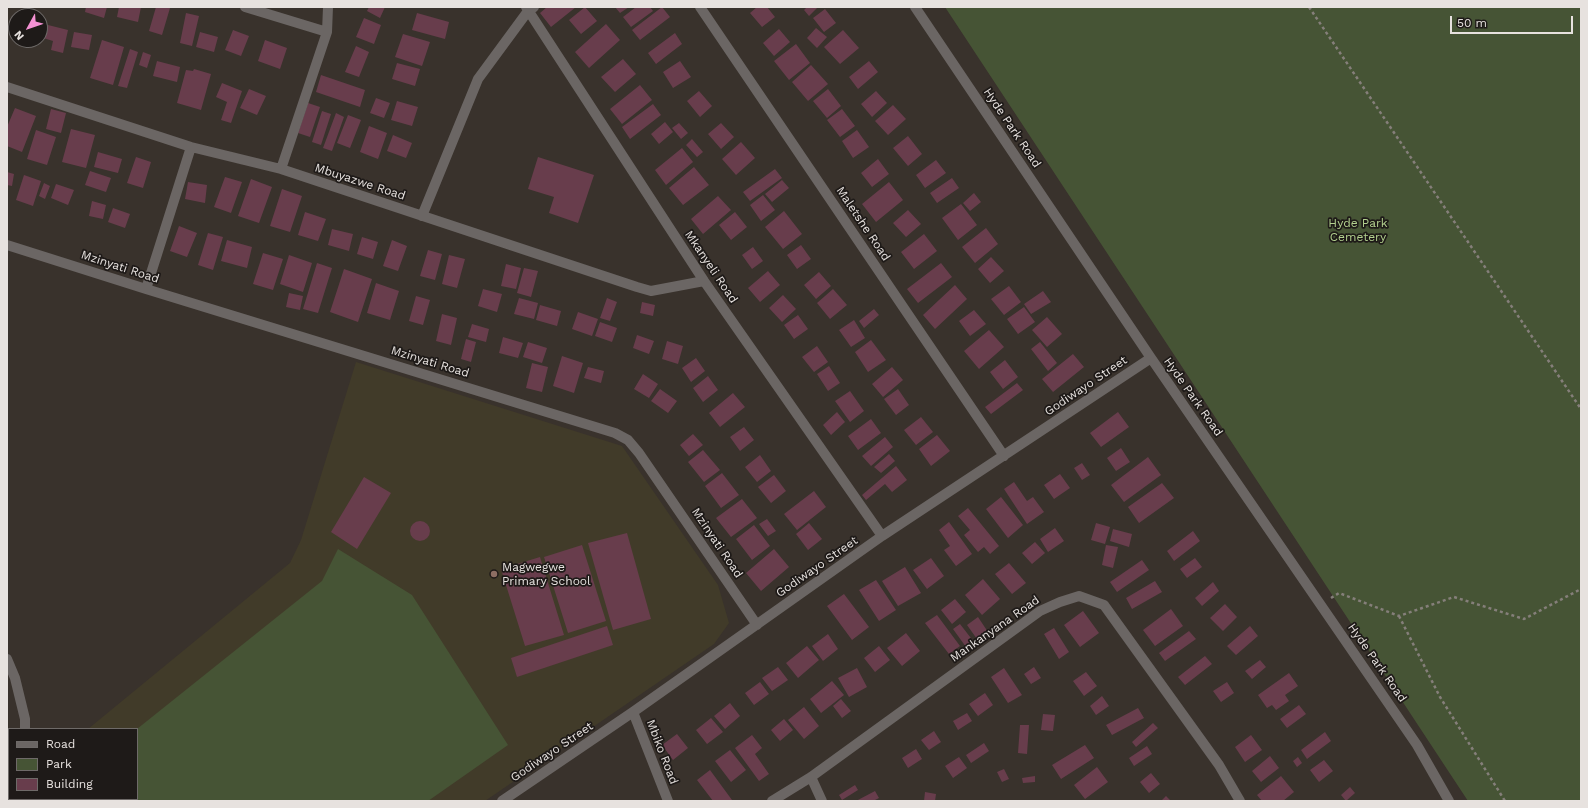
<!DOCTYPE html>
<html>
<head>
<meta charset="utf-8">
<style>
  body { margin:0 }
  #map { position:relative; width:1588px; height:808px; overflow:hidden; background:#39322c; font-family:"Work Sans",sans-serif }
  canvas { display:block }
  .frame { position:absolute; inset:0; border:8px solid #e7e2df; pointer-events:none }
  .legend { position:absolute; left:8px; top:728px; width:130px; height:72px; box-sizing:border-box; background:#1e1a18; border:1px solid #6e6a68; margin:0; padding:5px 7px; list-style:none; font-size:12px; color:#e7e2df }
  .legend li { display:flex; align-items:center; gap:8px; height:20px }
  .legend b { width:20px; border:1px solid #6e6a68 }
  .north { position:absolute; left:8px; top:8px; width:40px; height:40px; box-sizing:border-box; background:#1e1a18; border:1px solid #6e6a68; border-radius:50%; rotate:230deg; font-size:11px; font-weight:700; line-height:16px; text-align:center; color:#e7e2df }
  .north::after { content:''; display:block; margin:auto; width:14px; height:18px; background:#f491d3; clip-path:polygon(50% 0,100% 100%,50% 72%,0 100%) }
  .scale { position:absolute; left:1450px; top:16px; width:123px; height:18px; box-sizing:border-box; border:2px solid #e7e2df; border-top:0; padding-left:5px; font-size:12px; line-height:14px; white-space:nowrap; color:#e7e2df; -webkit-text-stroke:3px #1e1a18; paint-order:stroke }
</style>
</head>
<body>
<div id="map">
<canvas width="1588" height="808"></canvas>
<div class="frame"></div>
<ul class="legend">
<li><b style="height:5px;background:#6b6664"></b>Road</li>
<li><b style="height:11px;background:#465435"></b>Park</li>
<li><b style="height:11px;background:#683d4c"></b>Building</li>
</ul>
<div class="north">N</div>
<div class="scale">50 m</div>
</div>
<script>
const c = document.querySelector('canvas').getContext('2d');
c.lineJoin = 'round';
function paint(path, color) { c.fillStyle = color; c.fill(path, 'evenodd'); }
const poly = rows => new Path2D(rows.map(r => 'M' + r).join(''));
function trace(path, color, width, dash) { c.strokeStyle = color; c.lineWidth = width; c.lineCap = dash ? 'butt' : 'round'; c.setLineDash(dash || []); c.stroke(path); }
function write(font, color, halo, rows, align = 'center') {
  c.font = font + ' "Work Sans",sans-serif'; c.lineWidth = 3.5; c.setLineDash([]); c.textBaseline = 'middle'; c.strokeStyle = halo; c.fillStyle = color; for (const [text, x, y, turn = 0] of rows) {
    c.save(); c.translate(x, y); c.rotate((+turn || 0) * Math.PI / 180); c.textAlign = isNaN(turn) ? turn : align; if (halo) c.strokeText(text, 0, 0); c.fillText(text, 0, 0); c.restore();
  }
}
paint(poly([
  [356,362,622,446,718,585,729,623,714,644,485,801,19,801,18,799,137,799,137,729,88,729,290,563,301,540]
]), '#413b29');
paint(poly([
  [945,7,1581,7,1581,801,1468,801],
  [338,549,412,595,508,745,428,801,55,801,54,799,137,799,137,729,322,581]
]), '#465435');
paint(poly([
  [86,7,107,7,104,18,85,12],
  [119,7,141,7,138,22,117,17],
  [156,7,170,8,162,35,149,31],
  [369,7,385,7,380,18,367,11],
  [547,7,576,7,551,27,540,13],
  [585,7,597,21,581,34,569,20],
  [615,7,629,7,620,13],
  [636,7,650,7,653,11,631,27,623,17],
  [662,7,670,17,640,40,632,30],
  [757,7,767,7,775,17,762,27,750,13],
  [807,7,818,7,809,16,804,10],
  [825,9,836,23,824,32,813,18],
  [186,13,199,16,192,46,180,43],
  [417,13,449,22,445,39,412,30],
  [14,15,16,16,16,33,9,31],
  [364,18,381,25,374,44,356,37],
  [44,24,68,30,63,53,51,50,53,41,40,37],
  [606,24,620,40,589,68,575,52],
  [816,28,827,37,817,48,807,38],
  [779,29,790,42,774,56,763,43],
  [233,30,249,36,241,56,225,50],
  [843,30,859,48,840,64,824,47],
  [74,32,92,35,89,50,71,47],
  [200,32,218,37,214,52,196,47],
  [675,33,682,44,656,64,648,53],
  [403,34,430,42,422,66,395,57],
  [102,40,124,47,113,85,90,78],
  [265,40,287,48,280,69,258,61],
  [796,44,810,63,789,80,774,61],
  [356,46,369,52,359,77,345,72],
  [130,49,138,52,127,88,118,86],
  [143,52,151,55,147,68,139,65],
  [623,59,636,74,615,92,601,77],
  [157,61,180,67,177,82,153,76],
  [680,61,691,77,673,88,663,72],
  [869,61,878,72,858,89,849,77],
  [397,63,420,69,415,86,392,79],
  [811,65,828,84,808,101,792,82],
  [194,69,211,74,201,110,177,103,186,70,193,71],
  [321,75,365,90,360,107,316,92],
  [222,83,242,91,231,123,221,120,227,102,216,97],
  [640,85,652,100,622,124,610,109],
  [249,89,266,96,257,115,240,108],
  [828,89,841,106,827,118,813,101],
  [699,91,712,106,700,117,687,101],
  [876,91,887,103,872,117,861,104],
  [376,98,390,103,384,118,370,113],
  [397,101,418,107,412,126,391,120],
  [308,103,320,107,310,137,298,133],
  [653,104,661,115,630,139,622,127],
  [893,105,906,119,888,135,875,121],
  [15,108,36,116,22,152,7,146,7,127],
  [51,109,66,113,61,133,46,129],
  [842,109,855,126,840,137,827,120],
  [322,111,331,114,321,145,312,142],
  [336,113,344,117,332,151,323,148],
  [348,115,361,120,350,148,337,143],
  [665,122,673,132,659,144,651,134],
  [679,123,688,133,681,139,672,128],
  [721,123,734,137,721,149,708,134],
  [369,126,387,133,378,159,360,152],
  [71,129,95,135,86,168,62,162],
  [36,130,56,137,47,165,27,159],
  [857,130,869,147,853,158,842,141],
  [393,135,412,143,406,158,387,151],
  [908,136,922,154,908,166,893,148],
  [692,139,703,152,697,157,686,145],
  [741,142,755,158,736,175,722,159],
  [682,148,693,162,666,185,655,170],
  [98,152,122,159,118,173,94,167],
  [136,157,151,162,143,188,127,183],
  [538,157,594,175,578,223,549,213,554,197,528,189],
  [878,159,889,174,872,187,861,173],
  [936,160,946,173,925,188,916,175],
  [694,167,709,185,683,205,669,188],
  [775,169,782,178,750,201,743,192],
  [90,171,111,178,106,192,85,185],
  [7,172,14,174,12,186,7,185],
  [24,175,41,181,33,206,16,200],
  [225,177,242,182,231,213,214,207],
  [952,178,959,188,937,203,930,193],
  [251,179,272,187,259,223,238,216],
  [782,180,789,188,772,202,765,194],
  [188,182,207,185,205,203,185,199],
  [889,182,903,200,876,222,862,204],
  [44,183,50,186,45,199,39,196],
  [56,184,74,190,68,205,51,198],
  [282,189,302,196,290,232,270,226],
  [974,193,981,202,970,211,963,203],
  [763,195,775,210,761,221,750,205],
  [718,196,731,210,703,234,691,219],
  [92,201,106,205,103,219,89,216],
  [961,204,977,225,958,240,942,218],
  [113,208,130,214,125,228,108,222],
  [908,210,921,224,906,237,893,223],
  [784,211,802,234,783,249,765,227],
  [305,212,326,219,318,241,298,235],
  [735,212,747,227,731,240,719,225],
  [179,226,197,233,187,257,170,251],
  [986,228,998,244,975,263,962,247],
  [332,229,353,234,349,251,328,245],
  [208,233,223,237,213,270,198,265],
  [924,234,937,251,914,269,901,252],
  [362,237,378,242,373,259,357,254],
  [227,240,252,247,247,268,221,261],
  [392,240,407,246,398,271,383,266],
  [801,245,811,259,797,269,787,255],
  [753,247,763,261,752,269,742,255],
  [428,250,442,254,435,280,420,276],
  [263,253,283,259,273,290,253,284],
  [289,255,312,263,303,292,280,284],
  [449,255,465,259,457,288,442,284],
  [991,257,1004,271,990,283,978,269],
  [317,263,332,268,318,313,303,309],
  [941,263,952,277,918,303,907,289],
  [506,264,521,268,516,289,501,286],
  [524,268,538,271,531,297,517,293],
  [344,269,372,279,358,322,330,312],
  [768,271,780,285,760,302,748,288],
  [819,272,831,286,816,299,804,285],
  [376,283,399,291,390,320,367,313],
  [955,285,967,299,935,329,923,315],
  [1009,286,1021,302,1004,315,991,299],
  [483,289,502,294,497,312,478,306],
  [833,289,847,305,830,319,817,303],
  [1043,291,1051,302,1031,314,1024,304],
  [289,293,303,296,300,310,286,307],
  [783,295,796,309,782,322,769,308],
  [416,296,430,300,423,325,409,321],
  [519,298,538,303,534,319,514,314],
  [607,298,617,302,610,321,600,318],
  [642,302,655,305,653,316,640,313],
  [540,305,561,311,557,326,536,320],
  [1024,307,1035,322,1018,334,1007,319],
  [874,309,879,315,864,328,859,321],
  [974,310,986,324,970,336,959,321],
  [578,312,598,319,592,336,572,329],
  [442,314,457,318,451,345,436,341],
  [798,315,808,329,794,339,784,325],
  [1047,317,1062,334,1047,347,1032,330],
  [854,320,865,338,851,347,839,330],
  [600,322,617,328,612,342,595,336],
  [472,324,489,329,486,342,468,337],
  [989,330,1004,347,979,369,964,351],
  [637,335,654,341,649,354,633,348],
  [503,337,523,343,518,358,499,353],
  [466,339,476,342,471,362,461,359],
  [871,340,886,360,868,372,855,352],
  [667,341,683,346,678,364,662,359],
  [528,342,547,348,542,363,523,357],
  [1040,342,1057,363,1048,371,1031,349],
  [817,346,828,362,814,372,802,357],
  [1073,354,1084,367,1053,392,1042,379],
  [562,356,583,363,574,393,553,386],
  [696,358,705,371,691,382,682,368],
  [1005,360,1018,377,1003,389,990,372],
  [532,363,548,367,542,392,526,388],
  [829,366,840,383,828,391,817,374],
  [588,367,604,371,601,383,584,378],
  [892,367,903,380,883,397,872,384],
  [643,374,658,384,649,398,634,389],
  [708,376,718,390,703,402,693,388],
  [1017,383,1023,390,991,414,985,407],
  [660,389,677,401,668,413,651,401],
  [898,389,909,405,896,415,884,399],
  [850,391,864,411,850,422,835,401],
  [733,393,745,407,720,427,709,413],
  [837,412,845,422,831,435,823,425],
  [1118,412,1129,427,1101,447,1090,433],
  [921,417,933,432,916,445,904,430],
  [871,419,881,433,858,450,848,436],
  [744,427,754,440,740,451,730,437],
  [693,434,703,445,689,456,680,445],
  [937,435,950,451,931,466,919,449],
  [885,437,893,447,871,466,862,456],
  [1121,448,1130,462,1116,471,1107,458],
  [703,450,720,470,704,482,688,462],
  [889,454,895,461,881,473,874,467],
  [760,455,771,471,757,482,745,467],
  [1148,457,1161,475,1124,502,1111,485],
  [1082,463,1090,475,1082,480,1074,468],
  [896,466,907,480,892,492,885,484,866,500,862,495],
  [722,473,739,495,721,508,705,486],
  [1060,474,1070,488,1054,499,1044,485],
  [774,475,786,491,771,503,758,487],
  [364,477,391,493,357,549,331,532],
  [1014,482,1027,501,1033,497,1044,512,1027,524,1004,489],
  [1162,483,1174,498,1139,523,1128,507],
  [814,491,826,507,797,530,784,514],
  [1001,497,1023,525,1008,538,986,509],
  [742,499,757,518,731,537,716,518],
  [968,508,999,546,990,554,984,547,978,552,964,535,970,530,958,516],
  [767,519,776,531,768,536,759,524],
  '410 531a10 10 0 1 1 20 0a10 10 0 1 1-20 0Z',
  [949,522,972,554,956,566,944,550,950,546,939,530],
  [809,523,822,539,808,550,796,534],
  [1096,523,1110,527,1105,544,1091,540],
  [754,525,770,546,752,560,736,539],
  [1055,528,1064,541,1048,552,1040,539],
  [1113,529,1132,534,1129,547,1110,541],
  [1193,531,1200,541,1174,561,1167,551],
  [627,533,651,619,613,630,588,543],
  [1035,542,1045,553,1032,564,1022,553],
  [582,545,606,621,568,633,544,557],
  [1106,545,1118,547,1113,568,1102,565],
  [774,549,789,567,761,591,746,573],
  [540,557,564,635,525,646,501,569],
  [931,558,944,576,927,589,913,570],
  [1195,558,1202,567,1187,578,1180,569],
  [1142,560,1149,570,1117,592,1110,582],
  [1009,563,1026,583,1012,594,995,574],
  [905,567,921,593,898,606,882,581],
  [983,579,1000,599,982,615,965,595],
  [876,580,896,610,879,621,859,590],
  [1155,581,1162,592,1132,609,1126,598],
  [1213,582,1219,591,1202,606,1195,598],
  [844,594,869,627,852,640,827,606],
  [955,599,966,612,952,624,941,610],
  [1225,604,1237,617,1223,631,1210,618],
  [1171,609,1183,626,1155,646,1143,630],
  [1083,611,1099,633,1080,647,1064,625],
  [937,615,960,646,949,654,925,623],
  [978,617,988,632,977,639,967,625],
  [960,624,974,642,966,647,953,629],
  [607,626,613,645,517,677,511,658],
  [1250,626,1258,636,1236,655,1227,646],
  [1054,628,1069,652,1059,659,1044,634],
  [1189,631,1196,639,1165,661,1159,653],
  [906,633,920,651,902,666,887,648],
  [828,634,838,649,823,661,812,646],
  [807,646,819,660,798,678,786,663],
  [879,646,890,660,875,672,864,658],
  [1205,656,1212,664,1185,685,1178,677],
  [1260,660,1266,667,1252,679,1245,671],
  [778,667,788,680,772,691,762,678],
  [1034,667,1041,678,1031,684,1024,674],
  [857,668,867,687,849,697,838,678],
  [1004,668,1022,695,1008,703,991,677],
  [1086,672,1097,686,1084,696,1073,681],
  [1289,673,1298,686,1285,695,1289,701,1276,710,1272,705,1267,708,1258,695],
  [832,681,844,695,821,713,810,699],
  [760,682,769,694,754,705,745,693],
  [1227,682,1234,693,1221,702,1213,691],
  [985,693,993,705,978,716,969,704],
  [1102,696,1109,706,1096,715,1090,706],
  [841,699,851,711,842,718,833,706],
  [730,703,740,716,725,729,714,716],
  [1299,705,1306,714,1287,728,1280,719],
  [804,707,819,726,804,739,788,720],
  [1138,708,1144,718,1112,735,1106,725],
  [967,713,972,721,958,730,953,721],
  [1043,714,1055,715,1053,731,1041,730],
  [711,718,723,732,707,744,696,730],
  [784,719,793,730,780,741,771,730],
  [1153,723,1158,728,1136,747,1132,742],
  [1020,725,1029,725,1027,754,1018,753],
  [934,731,941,742,929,750,921,740],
  [1325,732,1331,741,1307,759,1301,750],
  [677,734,688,748,673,760,662,745],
  [752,735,762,748,755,754,769,774,759,781,735,748],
  [1251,735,1262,750,1245,762,1235,747],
  [984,743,989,751,971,763,966,755],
  [1085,745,1094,758,1061,779,1052,765],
  [1147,746,1152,754,1134,766,1129,758],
  [916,749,922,759,908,768,902,758],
  [730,750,746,770,731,782,715,761],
  [1270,756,1279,768,1261,782,1252,771],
  [959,757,967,768,953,778,945,766],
  [1298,757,1302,763,1297,767,1293,761],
  [1324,760,1333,771,1319,782,1310,770],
  [1097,767,1108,782,1085,799,1074,785],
  [1004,769,1009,779,1002,782,997,772],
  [710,770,732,800,730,801,713,801,697,780],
  [1151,773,1160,784,1149,793,1140,782],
  [1035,776,1035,782,1023,783,1022,778],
  [1281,776,1294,792,1283,801,1262,801,1257,795],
  [855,785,858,790,842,800,839,795],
  [1350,787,1355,793,1346,801,1341,795],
  [875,791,879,798,873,801,856,801],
  [925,792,936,794,935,801,924,801],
  [1166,796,1171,801,1161,801]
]), '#683d4c');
trace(poly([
  [1309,7,1581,409],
  [1331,598,1339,593,1399,616,1454,597,1524,619,1581,589],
  [1399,616,1440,697,1505,801]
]), '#857f7a', 2.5, [3, 3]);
trace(poly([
  [245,7,327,32],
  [526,7,704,281,882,536],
  [700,7,1004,456],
  [915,7,1151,358,1417,745,1449,801],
  [7,87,191,147,281,169,637,287,651,291,704,281],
  [281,169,327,32,328,7],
  [422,216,478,79,528,11,534,7],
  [7,245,146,289,615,433,628,440,639,453,757,625],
  [146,289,191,147],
  [7,659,15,678,25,719,25,729],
  [633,712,668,801],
  [811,777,822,801],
  [7,783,9,780],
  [7,795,9,801],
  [502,801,633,712,882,536,1151,358],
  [772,801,811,777,1040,611,1060,602,1079,596,1104,605,1219,765,1240,801]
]), '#6b6664', 10);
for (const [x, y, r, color] of [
  [494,574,4,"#8d6e63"]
]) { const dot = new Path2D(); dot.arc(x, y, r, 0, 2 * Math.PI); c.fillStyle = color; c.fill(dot); trace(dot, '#1e1a18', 1.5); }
write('12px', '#e7e2df', '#1e1a18', [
  ["Hyde Park Road",1012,128,56],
  ["Mbuyazwe Road",360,182,18],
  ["Maletshe Road",863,224,56],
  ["Mzinyati Road",120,267,18],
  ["Mkanyeli Road",711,267,56],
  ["Mzinyati Road",430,362,17],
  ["Godiwayo Street",1086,386,-34],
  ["Hyde Park Road",1193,397,55],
  ["Mzinyati Road",717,543,56],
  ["Godiwayo Street",817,567,-35],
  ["Mankanyana Road",995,629,-35],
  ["Hyde Park Road",1377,663,55],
  ["Godiwayo Street",552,752,-34],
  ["Mbiko Road",662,752,69]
]);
write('12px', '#b3d18f', '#1e1a18', [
  ["Hyde Park",1358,223],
  ["Cemetery",1358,237]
]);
write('12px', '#e7e2df', '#1e1a18', [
  ["Magwegwe",502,567],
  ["Primary School",502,581]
], 'left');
</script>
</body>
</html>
